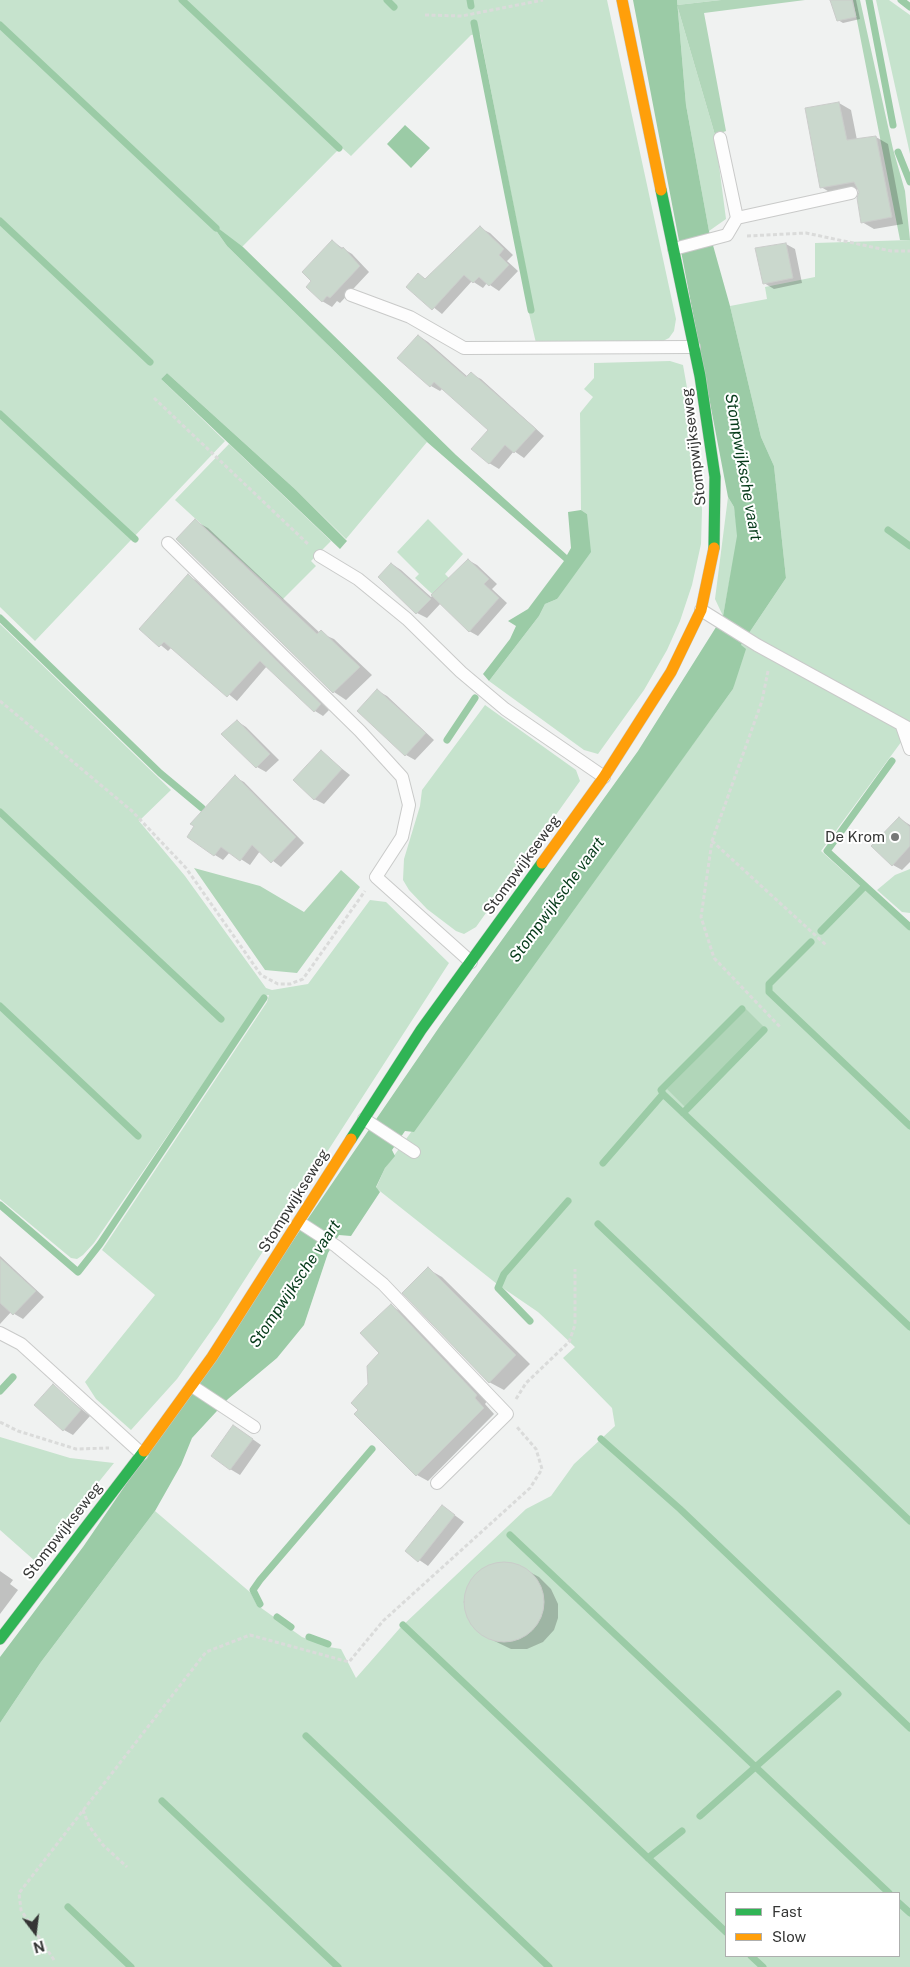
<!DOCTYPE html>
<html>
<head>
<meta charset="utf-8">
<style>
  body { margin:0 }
  #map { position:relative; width:910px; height:1967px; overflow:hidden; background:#f0f2f1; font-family:"Public Sans",sans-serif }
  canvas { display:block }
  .legend { position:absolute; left:725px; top:1892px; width:175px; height:65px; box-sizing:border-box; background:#fff; border:1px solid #aeafae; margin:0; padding:6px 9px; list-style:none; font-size:15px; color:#353635 }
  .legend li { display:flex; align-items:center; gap:10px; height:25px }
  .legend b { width:25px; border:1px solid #aeafae }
  .north { position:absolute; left:10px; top:1907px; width:50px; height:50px; -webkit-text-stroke:4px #fff; paint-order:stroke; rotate:165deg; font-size:14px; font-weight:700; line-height:20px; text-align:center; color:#353635 }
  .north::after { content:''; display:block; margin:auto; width:18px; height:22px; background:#353635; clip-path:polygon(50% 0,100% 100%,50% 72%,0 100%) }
</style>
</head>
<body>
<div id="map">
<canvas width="910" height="1967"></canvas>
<ul class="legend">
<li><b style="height:6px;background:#30b455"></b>Fast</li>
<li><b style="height:6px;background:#ff9f0a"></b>Slow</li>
</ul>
<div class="north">N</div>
</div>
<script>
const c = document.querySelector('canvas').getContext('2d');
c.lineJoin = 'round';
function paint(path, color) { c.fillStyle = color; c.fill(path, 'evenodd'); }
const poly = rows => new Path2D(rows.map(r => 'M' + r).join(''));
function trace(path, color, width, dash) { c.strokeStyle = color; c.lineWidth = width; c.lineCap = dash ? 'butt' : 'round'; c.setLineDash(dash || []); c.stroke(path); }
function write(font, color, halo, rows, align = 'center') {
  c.font = font + ' "Public Sans",sans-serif'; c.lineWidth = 4; c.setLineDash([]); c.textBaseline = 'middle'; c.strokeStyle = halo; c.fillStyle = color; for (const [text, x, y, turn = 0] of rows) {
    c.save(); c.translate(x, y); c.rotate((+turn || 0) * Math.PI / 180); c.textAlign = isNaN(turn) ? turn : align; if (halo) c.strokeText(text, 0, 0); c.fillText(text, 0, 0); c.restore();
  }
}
paint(poly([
  [0,0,607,0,676,319,674,331,669,338,661,342,536,343,529,313,534,311,480,34,471,35,351,156,341,147,240,249,63,82,210,222,227,246,427,442,346,539,296,490,167,373,161,379,225,441,35,641,0,607],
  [677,0,721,0,677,5,715,135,726,219,709,231,686,105],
  [876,0,889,0,910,15,910,154],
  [910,240,910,730,821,851,910,931,910,1967,762,1967,750,1956,899,1956,899,1893,726,1893,726,1956,748,1956,760,1967,0,1967,0,1723,41,1662,155,1511,251,1593,257,1605,302,1637,329,1647,341,1649,356,1678,400,1628,526,1509,551,1496,574,1464,615,1426,612,1408,563,1358,575,1347,538,1312,497,1284,376,1188,385,1168,733,689,741,645,786,578,774,466,761,437,730,306,767,299,765,287,815,277,815,243],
  [670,361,683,365,698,450,702,510,701,544,692,585,680,621,667,650,644,690,598,754,584,750,489,681,539,616,545,604,557,599,587,514,581,510,580,413,593,397,584,389,594,378,594,363],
  [229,444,331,541,311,561,316,566,283,599,175,500],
  [728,497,734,507,738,536,723,616,715,599],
  [428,519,463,554,445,574,459,588,444,605,415,578,419,574,397,552],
  [0,624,171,790,139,821,185,876,266,988,272,990,308,984,370,900,386,902,449,963,218,1321,177,1379,131,1430,96,1399,85,1382,155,1295,102,1250,267,1002,269,995,263,996,94,1243,83,1255,77,1259,71,1258,0,1199],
  [485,705,576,770,580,781,476,927,464,934,456,931,427,909,409,890,403,880,404,859,420,806,422,790],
  [910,869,910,913,902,912,877,890,895,875],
  [0,1437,70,1458,114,1463,35,1561,0,1530]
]), '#c6e3cd');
paint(poly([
  [721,0,805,0,704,13,726,131,715,135,677,5],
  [853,0,860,0,893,149,905,191,910,240,900,240],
  [194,868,260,886,304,912,341,870,360,887,297,973,265,970],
  [746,1009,764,1027,685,1107,667,1089]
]), '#b1d6b9');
paint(poly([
  [633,0,677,0,686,105,709,231,730,306,761,437,774,466,786,578,741,645,746,649,733,689,414,1132,405,1131,392,1150,395,1156,385,1168,376,1187,380,1192,351,1236,339,1235,328,1253,304,1325,277,1358,228,1399,192,1438,181,1465,155,1511,41,1662,0,1723,0,1657,83,1547,440,1026,638,751,723,616,737,536,734,507,728,497],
  [405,125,430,148,411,168,387,144],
  [210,222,243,247,456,455,567,555,571,548,568,512,581,510,587,514,591,552,557,599,545,604,539,616,489,681,483,674,510,639,516,626,508,621,528,609,564,561,427,442,227,246],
  [167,373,296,490,347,541,340,549,161,379]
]), '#9bcba6');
paint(poly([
  [838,0,856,0,860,19,843,23,838,20],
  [839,103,851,110,857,140,876,137,888,144,903,224,874,229,862,222,859,189,833,194,821,187],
  [480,228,490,233,513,255,507,261,518,271,499,291,487,283,483,288,472,281,442,314,408,287,419,275,426,279],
  [333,242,352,254,369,272,340,303,337,301,332,307,322,301],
  [786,244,795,249,802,283,774,289,764,283],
  [419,336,428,342,468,377,471,374,481,379,544,436,524,458,514,451,499,469,489,463,490,430,443,388,440,391,431,386],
  [195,521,208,528,320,633,334,639,372,675,346,700,334,692],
  [468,560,477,565,497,584,492,589,507,603,478,636,469,631,441,603,427,618,417,613,380,577,392,564,401,570,431,597],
  [189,576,197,581,329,710,323,716,315,711,267,666,237,701,172,647,168,651,141,629],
  [378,691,387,696,434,740,415,760,406,755],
  [237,721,246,727,279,760,266,772,257,767],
  [321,752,350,775,324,804,314,799],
  [235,777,244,782,304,843,281,867,260,851,250,865,230,852,223,860,215,855,196,826],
  [899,818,910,825,910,862,902,870,893,865],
  [0,1256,44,1297,23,1319,11,1312,0,1324],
  [428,1269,442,1277,530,1364,504,1390,489,1382],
  [391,1306,402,1312,487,1401,485,1404,494,1414,428,1481,417,1475,360,1410,381,1353,361,1333],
  [53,1386,90,1416,73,1435,64,1430],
  [234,1426,261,1445,240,1475,230,1469],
  [442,1506,464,1522,428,1566,406,1551],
  [497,1564,510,1564,524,1569,539,1577,551,1589,558,1604,558,1618,554,1630,543,1642,527,1649,511,1649,484,1636,471,1623,466,1607,467,1591,474,1578,487,1567],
  [0,1571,13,1580,10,1584,18,1590,0,1614]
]), '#0003');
trace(poly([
  [182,0,339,148],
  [387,0,394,7],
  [470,0,471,6],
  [869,0,893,125],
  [901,0,910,7],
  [474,23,531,310],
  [0,25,216,228],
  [898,152,910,182],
  [0,221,150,362],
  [0,414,135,539],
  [888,530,910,546],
  [0,618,160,773,202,808],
  [447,740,475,698],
  [892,761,827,851,910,927],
  [0,812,221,1019],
  [821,931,864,887],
  [811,942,769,984,769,992,910,1126],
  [0,1006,138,1136],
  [663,1094,661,1090,742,1009],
  [683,1113,764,1030],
  [603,1163,663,1094,910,1327],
  [0,1205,78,1272,100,1244,264,998],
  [598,1224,910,1521],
  [530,1321,498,1288,504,1274,568,1201],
  [0,1391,13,1377],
  [601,1439,680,1509,910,1728],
  [510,1535,889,1893],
  [260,1604,253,1590,260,1580,372,1449],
  [277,1617,291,1627],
  [403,1625,726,1932],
  [309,1637,328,1644],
  [306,1736,549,1967],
  [162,1801,338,1967],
  [700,1816,838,1694],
  [648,1858,682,1831],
  [899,1903,910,1913],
  [68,1907,131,1967],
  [751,1956,763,1967]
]), '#9bcba6', 7);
const building = poly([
  [830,0,852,0,856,17,837,21,830,0],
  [839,102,847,140,876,136,892,217,861,223,857,198,859,192,854,182,820,188,805,108,839,102],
  [480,226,504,249,499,255,509,265,489,286,479,277,473,283,464,275,432,310,406,287,418,273,425,279,480,226],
  [332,240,342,249,343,247,360,266,330,298,327,296,322,302,306,287,311,281,302,272,332,240],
  [786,243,793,278,763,284,755,248,786,243],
  [418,335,466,377,471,372,536,429,514,453,505,445,489,464,471,449,488,430,434,382,430,387,397,358,418,335],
  [195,519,317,634,321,630,360,667,333,693,176,539,195,519],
  [468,559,489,579,484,584,499,598,469,632,431,595,468,559],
  [391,563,431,599,416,614,378,577,391,563],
  [188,574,321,704,314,712,260,661,227,697,164,642,159,647,139,629,188,574],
  [377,689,426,733,405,756,357,711,377,689],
  [237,720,270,754,256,768,221,734,237,720],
  [321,750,342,769,314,800,293,780,321,750],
  [235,775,296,837,271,863,252,845,240,861,221,847,214,856,187,837,194,826,190,824,235,775],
  [899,817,910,827,910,846,892,866,871,846,899,817],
  [0,1258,36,1291,13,1315,0,1303,0,1258],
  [428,1267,516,1355,489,1383,402,1293,428,1267],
  [391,1304,477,1395,475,1398,484,1408,416,1476,354,1414,358,1410,351,1403,368,1384,367,1366,379,1353,360,1333,391,1304],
  [53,1384,81,1410,63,1431,34,1405,53,1384],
  [233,1425,253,1439,230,1470,211,1456,233,1425],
  [442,1505,455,1515,418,1562,405,1551,442,1505],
  '464 1602a40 40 0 1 1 80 0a40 40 0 1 1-80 0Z'
]);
paint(building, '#cad8cd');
trace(building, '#caccca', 1);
const lane = poly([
  [720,138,737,218],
  [674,249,727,235,737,218,851,193],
  [351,295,410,317,464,348,694,347],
  [168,543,360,731,402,777,409,805,402,837,376,877,471,962],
  [320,556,358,579,407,619,461,672,505,709,604,777],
  [701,610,757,645,910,729],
  [902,726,910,749],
  [364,1119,414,1152],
  [299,1222,336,1246,383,1284,507,1414,437,1483],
  [0,1333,21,1344,142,1454],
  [192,1386,254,1427]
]);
const fast = poly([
  [661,190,700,376,715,477,714,548],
  [351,1139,421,1030,542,863],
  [0,1639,144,1451]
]);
const slow = poly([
  [622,0,661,190],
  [542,863,604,777,671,672,701,610,714,548],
  [144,1451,212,1357,351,1139]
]);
trace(lane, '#c9cac9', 14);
trace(fast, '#c9cac9', 12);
trace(slow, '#c9cac9', 12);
trace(poly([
  [425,15,462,16,543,0],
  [747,236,806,233,891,251,910,251],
  [154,398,309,545],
  [768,671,762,701,712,841,701,917,714,958,781,1028],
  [0,701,132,811,186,868,261,975,278,984,290,984,303,979,365,891],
  [712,841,826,945],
  [516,1399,526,1383,569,1342,575,1325,575,1269],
  [0,1422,18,1431,76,1449,109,1448],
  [83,1810,89,1826,103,1845,127,1867],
  [54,1960,21,1910,19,1893,206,1652,250,1635,349,1662,383,1621,530,1488,542,1469,536,1449,517,1427]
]), '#dadbda', 3, [4, 2.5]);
trace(lane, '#fdfdfd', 12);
trace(fast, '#30b455', 11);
trace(slow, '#ff9f0a', 11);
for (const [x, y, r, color] of [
  [895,837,5,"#767877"]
]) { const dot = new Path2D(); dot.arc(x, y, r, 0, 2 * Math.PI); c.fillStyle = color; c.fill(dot); trace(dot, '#fff', 2); }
write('15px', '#353635', '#fff', [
  ["Stompwijkseweg",694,447,-97],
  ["Stompwijkseweg",522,865,-54],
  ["Stompwijkseweg",294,1201,-58],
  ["Stompwijkseweg",63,1531,-52]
]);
write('15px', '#353635', '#fff', [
  ["De Krom",885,837]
], 'right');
write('italic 16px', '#053a19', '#fff', [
  ["Stompwijksche vaart",743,467,80],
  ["Stompwijksche vaart",557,900,-54],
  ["Stompwijksche vaart",295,1284,-56]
]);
</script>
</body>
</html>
